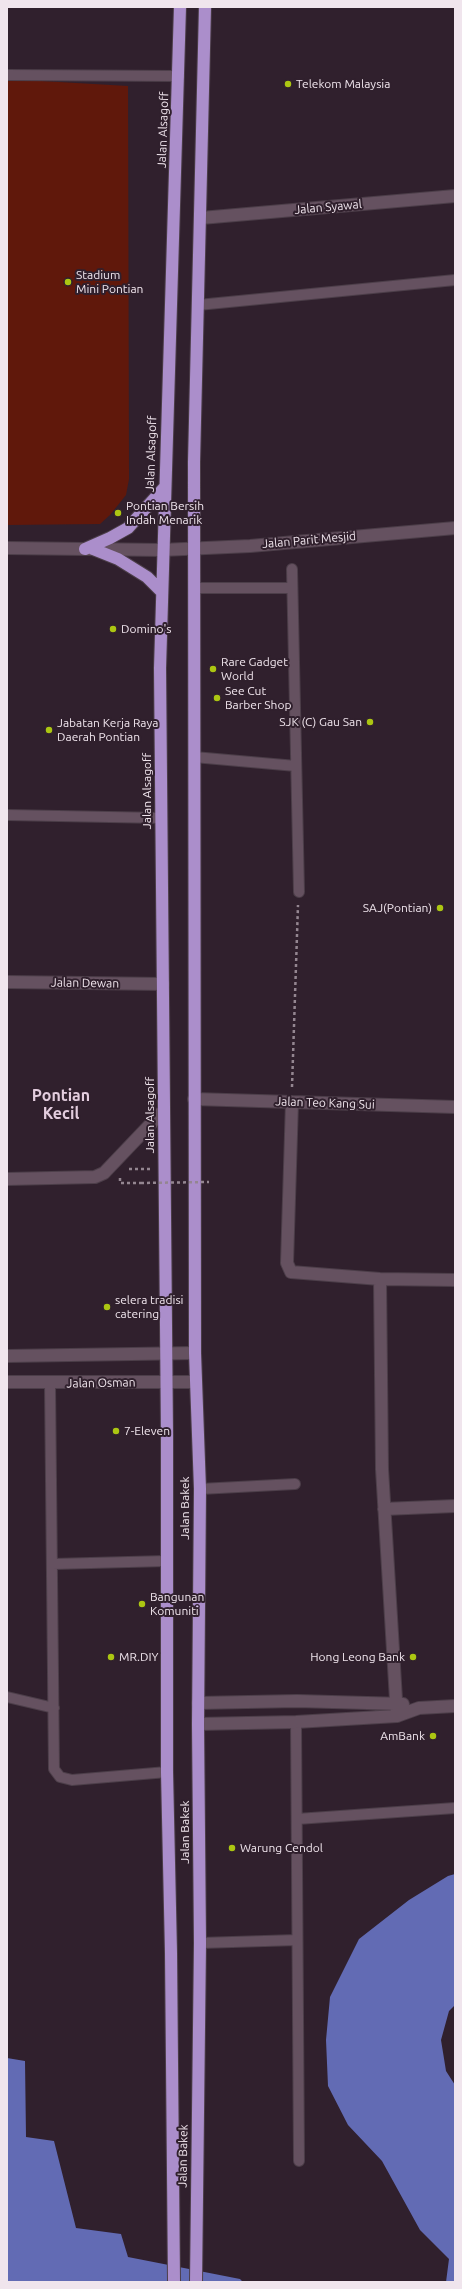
<!DOCTYPE html>
<html>
<head>
<meta charset="utf-8">
<style>
  body { margin:0 }
  #map { position:relative; width:462px; height:2289px; overflow:hidden; background:#30202d; font-family:Ubuntu,sans-serif }
  canvas { display:block }
  .frame { position:absolute; inset:0; border:8px solid #f0e5ed; pointer-events:none }
</style>
</head>
<body>
<div id="map">
<canvas width="462" height="2289"></canvas>
<div class="frame"></div>
</div>
<script>
const c = document.querySelector('canvas').getContext('2d');
c.lineJoin = 'round';
function paint(path, color) { c.fillStyle = color; c.fill(path, 'evenodd'); }
const poly = rows => new Path2D(rows.map(r => 'M' + r).join(''));
function trace(path, color, width, dash) { c.strokeStyle = color; c.lineWidth = width; c.lineCap = dash ? 'butt' : 'round'; c.setLineDash(dash || []); c.stroke(path); }
function write(font, color, halo, rows, align = 'center') {
  c.font = font + ' Ubuntu,sans-serif'; c.lineWidth = 4; c.setLineDash([]); c.textBaseline = 'middle'; c.strokeStyle = halo; c.fillStyle = color; for (const [text, x, y, turn = 0] of rows) {
    c.save(); c.translate(x, y); c.rotate((+turn || 0) * Math.PI / 180); c.textAlign = isNaN(turn) ? turn : align; if (halo) c.strokeText(text, 0, 0); c.fillText(text, 0, 0); c.restore();
  }
}
paint(poly([
  [7,79,128,86,129,479,126,495,110,515,100,524,7,525]
]), '#60180b');
paint(poly([
  [455,1874,455,2005,449,2011,441,2040,446,2071,455,2085,455,2282,446,2282,449,2259,420,2230,382,2161,348,2125,328,2086,326,2040,330,1997,359,1939,409,1900,448,1876],
  [7,2058,25,2061,26,2137,54,2141,76,2228,121,2234,128,2257,240,2279,243,2282,7,2282]
]), '#626bb4');
const lane = poly([
  [7,75,179,76],
  [198,305,455,280],
  [292,569,299,892],
  [194,588,292,588],
  [194,757,296,766],
  [7,815,161,818],
  [50,1384,54,1769,60,1777,72,1780,167,1772],
  [200,1489,295,1484],
  [53,1564,166,1561],
  [7,1697,54,1708],
  [296,1722,299,2161],
  [297,1819,455,1808],
  [200,1943,297,1940]
]);
const street = poly([
  [201,218,455,196],
  [7,548,162,550],
  [7,982,163,984],
  [194,1099,455,1107],
  [292,1102,287,1263,291,1272,380,1279,455,1280],
  [7,1179,95,1177,104,1173,164,1110],
  [380,1279,382,1469,397,1716],
  [7,1356,195,1353],
  [7,1382,195,1382],
  [384,1509,455,1506],
  [198,1703,297,1701,403,1704],
  [198,1724,296,1722,397,1716,419,1708,455,1706]
]);
const secondary = poly([
  [162,550,250,546,455,528]
]);
const highway = poly([
  [85,549,110,538,128,528,164,488],
  [93,549,118,559,147,577,161,591],
  [174,2282,171,1953,167,1772,167,1434,160,668,180,7],
  [196,2282,200,1943,198,1724,200,1489,195,1353,194,462,205,7]
]);
trace(lane, '#4c3e49', 12);
trace(street, '#4c3e49', 14);
trace(secondary, '#4c3e49', 14);
trace(highway, '#4c3e49', 14);
trace(poly([
  [292,1087,298,905],
  [129,1169,150,1169],
  [120,1178,120,1183,141,1183]
]), '#948691', 2.5, [3, 3]);
trace(lane, '#655160', 10);
trace(street, '#655160', 12);
trace(secondary, '#655160', 12);
trace(highway, '#ab8ecb', 12);
trace(poly([
  [141,1183,209,1182]
]), '#948691', 2.5, [3, 3]);
for (const [x, y, r, color] of [
  [288,84,4,"#acc612"],
  [68,282,4,"#acc612"],
  [118,513,4,"#acc612"],
  [113,629,4,"#acc612"],
  [213,669,4,"#acc612"],
  [217,698,4,"#acc612"],
  [370,722,4,"#acc612"],
  [49,730,4,"#acc612"],
  [440,908,4,"#acc612"],
  [107,1307,4,"#acc612"],
  [116,1431,4,"#acc612"],
  [142,1604,4,"#acc612"],
  [111,1657,4,"#acc612"],
  [413,1657,4,"#acc612"],
  [433,1736,4,"#acc612"],
  [232,1848,4,"#acc612"]
]) { const dot = new Path2D(); dot.arc(x, y, r, 0, 2 * Math.PI); c.fillStyle = color; c.fill(dot); trace(dot, '#30202d', 1.5); }
write('12px', '#f0e5ed', '#30202d', [
  ["Telekom Malaysia",296,84],
  ["Stadium",76,275],
  ["Mini Pontian",76,289],
  ["Pontian Bersih",126,506],
  ["Indah Menarik",126,520],
  ["Domino's",121,629],
  ["Rare Gadget",221,662],
  ["World",221,676],
  ["See Cut",225,691],
  ["Barber Shop",225,705],
  ["SJK (C) Gau San",362,722,"right"],
  ["Jabatan Kerja Raya",57,723],
  ["Daerah Pontian",57,737],
  ["SAJ(Pontian)",432,908,"right"],
  ["selera tradisi",115,1300],
  ["catering",115,1314],
  ["7-Eleven",124,1431],
  ["Bangunan",150,1597],
  ["Komuniti",150,1611],
  ["MR.DIY",119,1657],
  ["Hong Leong Bank",405,1657,"right"],
  ["AmBank",425,1736,"right"],
  ["Warung Cendol",240,1848]
], 'left');
write('12px', '#f0e5ed', '#30202d', [
  ["Jalan Alsagoff",163,130,-88],
  ["Jalan Syawal",328,207,-5],
  ["Jalan Alsagoff",151,454,-88],
  ["Jalan Parit Mesjid",309,540,-5],
  ["Jalan Alsagoff",147,791,-90],
  ["Jalan Dewan",85,983,1],
  ["Jalan Teo Kang Sui",325,1103,2],
  ["Jalan Alsagoff",150,1115,-90],
  ["Jalan Osman",101,1383,-1],
  ["Jalan Bakek",185,1508,-90],
  ["Jalan Bakek",185,1832,-90],
  ["Jalan Bakek",183,2156,-89]
]);
write('bold 16px', '#e3cdde', '#30202d', [
  ["Pontian",61,1096],
  ["Kecil",61,1114]
]);
</script>
</body>
</html>
